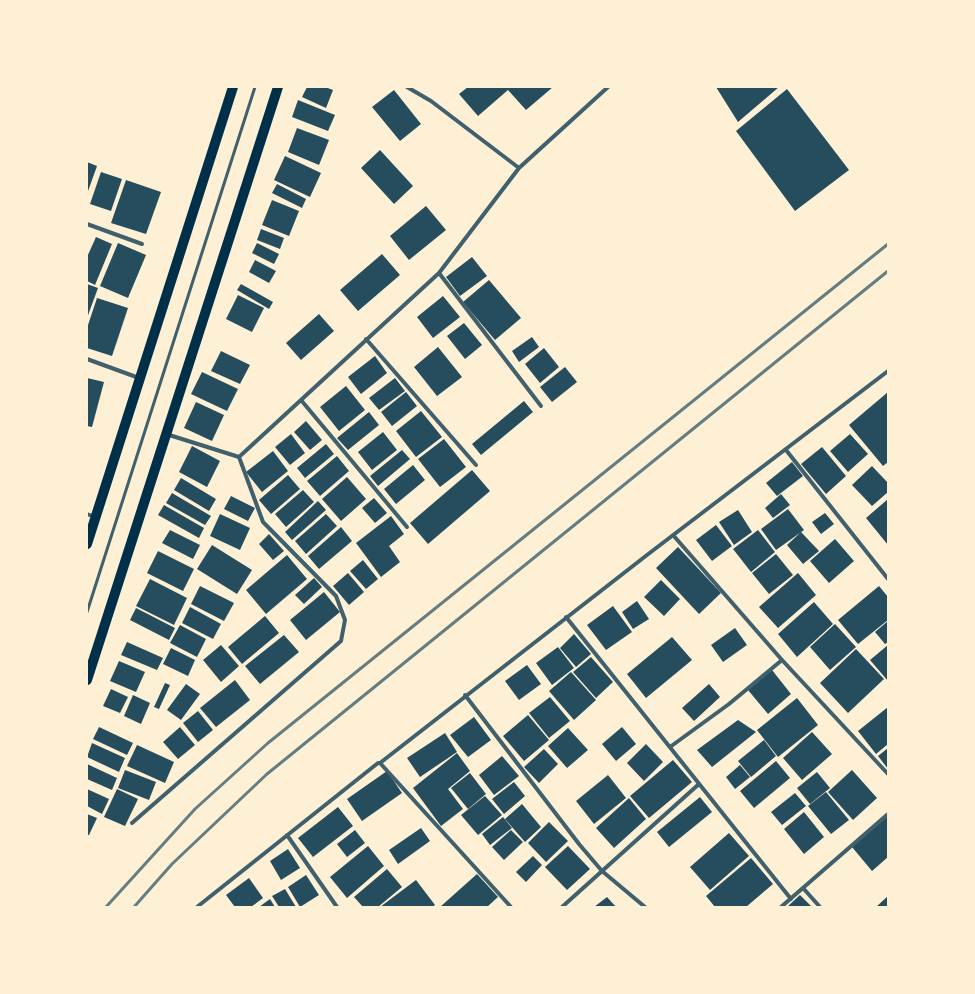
<!DOCTYPE html>
<html>
<head>
<meta charset="utf-8">
<style>
  body { margin:0 }
  #map { position:relative; width:975px; height:994px; overflow:hidden; background:#fdf0d5; font-family:"Golos Text",sans-serif }
  canvas { display:block }
  .frame { position:absolute; inset:0; border:88px solid #fdf0d5; pointer-events:none }
</style>
</head>
<body>
<div id="map">
<canvas width="975" height="994"></canvas>
<div class="frame"></div>
</div>
<script>
const c = document.querySelector('canvas').getContext('2d');
c.lineJoin = 'round';
function paint(path, color) { c.fillStyle = color; c.fill(path, 'evenodd'); }
const poly = rows => new Path2D(rows.map(r => 'M' + r).join(''));
function trace(path, color, width, dash) { c.strokeStyle = color; c.lineWidth = width; c.lineCap = dash ? 'butt' : 'round'; c.setLineDash(dash || []); c.stroke(path); }
paint(poly([
  [307,87,325,87,333,90,326,108,302,97],
  [468,87,553,87,526,110,508,90,478,116,459,94],
  [716,87,779,87,738,122],
  [787,89,849,170,795,211,736,131],
  [394,90,421,124,400,141,372,107],
  [298,100,335,115,328,131,292,117],
  [297,128,329,140,319,165,288,152],
  [380,150,413,186,394,204,361,168],
  [285,156,321,173,310,197,274,180],
  [87,162,97,166,87,194],
  [101,172,122,179,111,211,90,204],
  [126,180,161,192,146,234,111,223],
  [277,184,306,199,302,208,272,193],
  [272,200,299,211,289,236,262,225],
  [426,206,446,230,409,260,390,236],
  [261,229,284,238,280,249,257,240],
  [96,237,112,244,95,285,87,281,87,257],
  [118,243,146,255,128,298,100,286],
  [257,243,279,254,274,264,252,253],
  [382,254,400,275,358,311,340,290],
  [472,257,487,276,460,296,446,277],
  [255,260,276,271,269,283,249,272],
  [489,280,521,318,495,340,463,302],
  [87,284,98,288,87,318],
  [241,284,273,302,269,309,237,290],
  [238,295,264,308,252,332,226,319],
  [443,296,460,317,433,338,417,317],
  [97,298,128,308,112,356,87,348,87,328],
  [319,314,334,331,301,360,286,343],
  [464,323,482,345,465,359,447,336],
  [532,337,539,347,519,362,512,351],
  [438,347,462,377,437,396,414,367],
  [544,348,559,367,540,383,525,364],
  [221,351,250,365,240,384,211,371],
  [375,356,387,373,361,394,348,377],
  [565,367,577,382,552,402,540,387],
  [202,372,238,389,227,411,191,394],
  [87,378,104,382,92,427,87,426],
  [395,378,405,391,379,410,369,398],
  [346,386,365,410,339,431,320,407],
  [406,392,417,406,392,426,381,412],
  [888,392,888,462,883,466,849,425],
  [524,401,533,412,481,455,472,444],
  [196,402,224,415,212,441,184,428],
  [421,411,442,437,416,457,396,431],
  [369,412,379,425,348,450,337,438],
  [306,421,322,440,310,450,294,432],
  [383,432,397,450,372,470,358,452],
  [291,434,305,453,290,465,275,447],
  [850,434,868,454,848,472,830,451],
  [444,439,466,467,440,487,418,459],
  [326,444,334,454,305,478,297,468],
  [192,446,220,461,207,487,179,472],
  [822,447,846,476,826,494,801,464],
  [402,450,410,459,378,486,370,476],
  [273,451,288,471,262,492,246,472],
  [337,456,349,471,320,496,307,481],
  [792,462,803,476,777,496,766,483],
  [413,465,425,480,396,504,384,489],
  [872,466,888,483,888,492,872,506,852,485],
  [472,470,490,491,428,544,410,523],
  [288,475,300,489,271,514,259,500],
  [347,477,366,499,341,521,322,499],
  [181,478,216,499,209,511,174,490],
  [303,490,314,502,286,527,275,514],
  [172,493,211,516,205,525,166,503],
  [781,494,790,505,773,518,765,508],
  [231,496,255,508,248,521,224,509],
  [374,498,387,513,375,523,362,508],
  [888,499,888,545,866,518],
  [318,501,326,510,292,540,285,532],
  [164,505,204,528,199,538,158,515],
  [788,509,804,530,776,550,761,529],
  [738,510,752,532,734,545,719,522],
  [825,513,834,524,821,534,812,522],
  [220,514,250,528,240,550,210,536],
  [326,514,337,526,306,554,295,541],
  [391,516,404,534,389,546,400,562,381,577,356,543],
  [716,525,732,546,712,561,696,540],
  [341,527,352,541,319,569,308,556],
  [170,530,200,545,193,559,162,543],
  [758,530,775,552,751,572,733,549],
  [801,532,819,551,803,564,787,545],
  [269,534,284,551,273,560,259,544],
  [835,539,854,561,829,583,810,561],
  [212,545,252,570,237,594,197,569],
  [678,547,721,593,699,614,656,568],
  [158,551,194,569,183,591,147,573],
  [776,554,793,575,769,594,752,573],
  [287,555,307,579,266,614,246,590],
  [363,560,378,579,366,589,350,571],
  [348,573,364,592,349,605,333,586],
  [798,573,816,595,778,628,759,607],
  [314,578,322,587,304,604,295,595],
  [150,579,187,598,174,625,136,606],
  [661,580,680,599,664,616,644,597],
  [200,586,234,603,224,621,191,604],
  [879,586,888,597,888,620,858,644,838,620],
  [324,592,340,612,306,640,290,620],
  [637,601,649,619,633,629,622,612],
  [814,602,833,624,797,657,778,634],
  [613,606,632,632,606,650,587,625],
  [190,607,221,624,213,639,182,623],
  [136,608,175,628,169,640,130,620],
  [265,616,279,633,242,664,228,647],
  [888,621,888,642,885,644,875,632],
  [835,624,856,647,830,670,810,647],
  [180,625,206,639,197,657,170,643],
  [735,628,747,645,723,662,711,645],
  [574,634,591,654,576,667,560,648],
  [284,635,299,652,260,684,245,666],
  [672,637,692,660,646,698,627,674],
  [127,642,163,658,157,670,121,655],
  [221,645,239,666,221,682,203,660],
  [888,645,888,681,870,660],
  [558,647,574,668,552,685,536,663],
  [171,648,195,660,188,676,163,664],
  [856,649,884,679,848,713,820,683],
  [591,657,613,682,596,698,573,672],
  [119,661,145,672,136,692,110,681],
  [527,665,541,684,519,700,505,681],
  [772,670,791,694,768,714,748,690],
  [571,672,596,700,574,720,549,691],
  [235,680,250,700,216,727,200,708],
  [165,683,170,685,159,709,154,707],
  [186,684,200,694,181,720,167,710],
  [709,684,720,697,694,721,682,708],
  [111,689,128,697,120,713,103,706],
  [133,695,150,703,141,724,124,716],
  [550,697,570,721,549,738,529,713],
  [797,698,818,725,778,757,757,730],
  [888,707,888,744,876,754,858,731],
  [198,711,213,730,198,742,183,723],
  [528,715,549,740,524,761,503,736],
  [474,717,491,740,468,757,450,735],
  [738,720,756,732,712,767,697,750],
  [99,727,133,743,127,755,93,739],
  [180,727,195,745,178,759,163,742],
  [622,727,636,744,616,761,602,744],
  [568,728,588,750,567,768,548,746],
  [812,732,832,754,802,780,783,758],
  [445,733,457,752,420,777,407,758],
  [764,740,776,756,751,777,738,761],
  [92,743,125,758,119,772,87,757],
  [646,744,663,762,644,781,627,763],
  [137,745,174,762,165,783,127,766],
  [888,748,888,769,878,756],
  [544,749,558,764,539,783,524,767],
  [457,753,470,771,448,789,463,809,441,826,413,788],
  [502,756,519,776,494,795,479,775],
  [673,760,692,782,649,818,630,796],
  [776,761,790,778,754,808,740,791],
  [87,764,117,778,112,790,87,779],
  [740,765,750,777,735,789,726,777],
  [125,770,156,782,149,800,118,788],
  [852,770,877,798,853,820,828,792],
  [387,771,402,793,362,821,347,799],
  [817,772,830,788,810,804,797,788],
  [470,773,486,794,468,809,451,788],
  [608,775,626,798,594,824,576,801],
  [514,782,525,796,504,814,492,799],
  [87,789,109,799,102,814,87,806],
  [117,789,138,799,125,826,104,817],
  [826,792,849,820,831,834,808,806],
  [795,793,806,806,782,825,771,812],
  [485,796,502,815,478,835,461,815],
  [700,797,712,812,669,847,657,832],
  [629,798,646,819,614,848,596,828],
  [522,804,541,827,525,842,505,819],
  [338,807,353,826,313,857,298,838],
  [804,812,824,837,804,854,784,829],
  [87,814,97,818,89,835,87,835],
  [888,816,888,857,872,871,852,847],
  [503,817,512,828,490,845,482,834],
  [549,822,568,841,546,862,528,843],
  [421,828,430,841,398,864,389,850],
  [355,830,365,843,347,857,337,844],
  [511,830,523,842,504,860,492,847],
  [729,833,749,856,710,890,690,867],
  [368,846,384,866,347,898,330,877],
  [568,846,590,869,567,890,545,867],
  [288,849,300,868,281,880,270,861],
  [533,856,542,865,526,882,516,872],
  [751,858,773,884,746,907,715,907,706,896],
  [387,869,402,887,378,907,363,907,354,897],
  [477,874,498,897,487,907,440,907],
  [306,875,319,895,300,907,288,887],
  [249,878,263,898,251,907,235,907,226,895],
  [416,880,435,905,432,907,380,907],
  [285,889,296,907,279,907,272,896],
  [800,895,812,907,787,907],
  [888,896,888,907,876,907],
  [607,897,616,907,594,907],
  [270,899,275,907,259,907]
]), '#264d5e');
trace(poly([
  [87,612,255,87]
]), '#3f606c', 3);
trace(poly([
  [407,87,431,101,519,168],
  [87,224,142,244],
  [439,273,541,406],
  [366,339,476,465],
  [87,359,139,378],
  [301,400,407,527],
  [166,434,239,457,439,273,519,168,608,87],
  [786,450,888,579],
  [87,514,95,517],
  [673,535,782,660,888,774],
  [566,617,791,899],
  [465,695,579,844,602,871,645,907],
  [670,747,729,704,782,660],
  [380,763,511,907],
  [132,823,341,641,345,620,336,596,263,522,239,457],
  [287,835,337,907],
  [803,888,820,907],
  [197,907,378,763,380,763,647,555,888,371],
  [562,907,699,784],
  [781,907,888,814]
]), '#3f606c', 4);
trace(poly([
  [87,544,233,87],
  [87,680,278,87]
]), '#003049', 10);
trace(poly([
  [106,907,195,809,268,743,888,244],
  [134,907,172,864,267,774,888,271]
]), '#657d81', 3);
</script>
</body>
</html>
